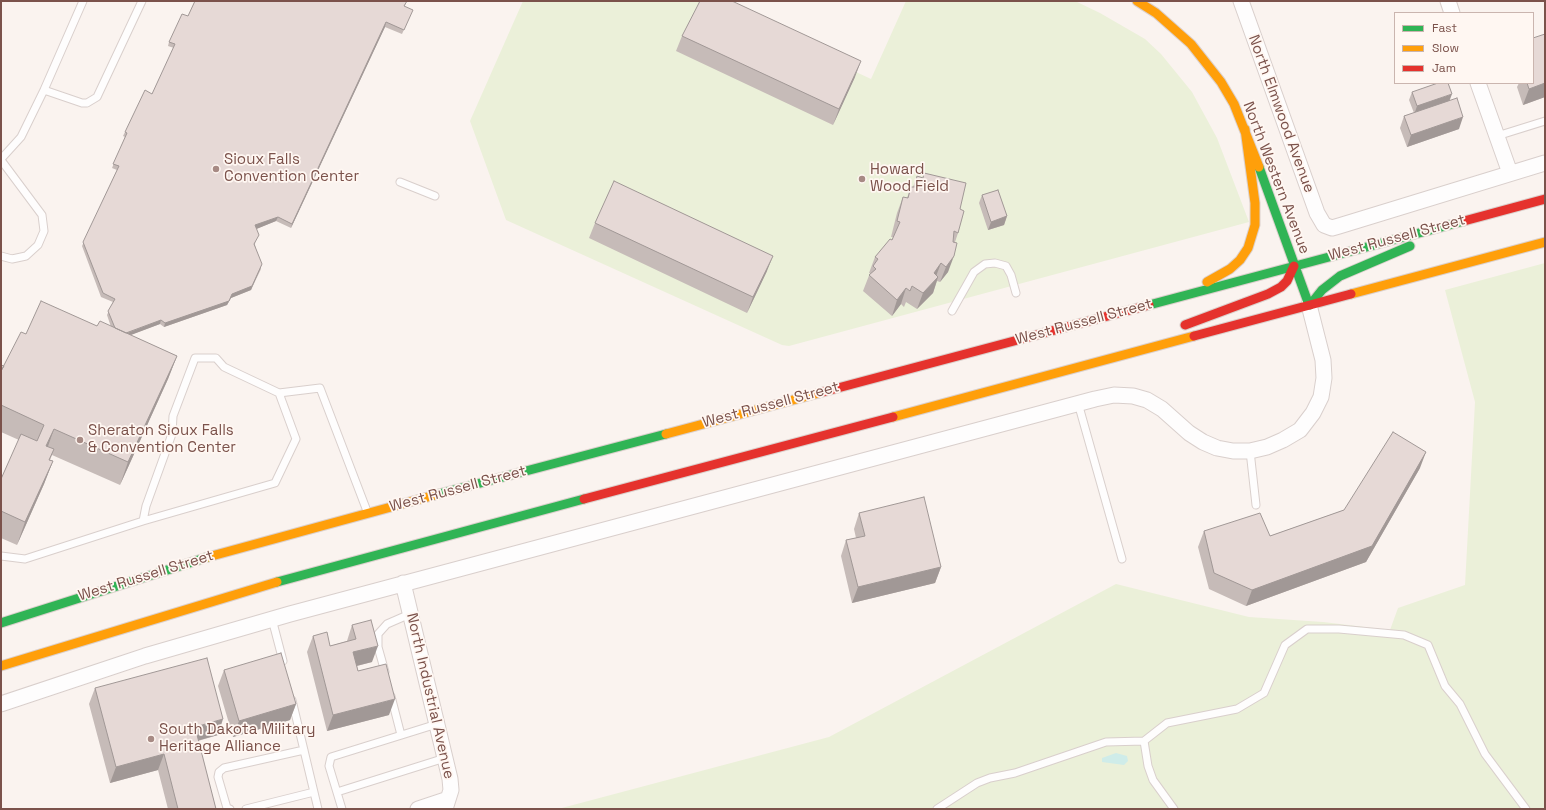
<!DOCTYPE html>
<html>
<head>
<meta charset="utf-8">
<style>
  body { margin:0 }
  #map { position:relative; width:1546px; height:810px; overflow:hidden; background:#faf3ef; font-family:"Space Grotesk",sans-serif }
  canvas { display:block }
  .frame { position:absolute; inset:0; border:2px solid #7b524b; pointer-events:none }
  .legend { position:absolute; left:1394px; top:12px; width:140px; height:72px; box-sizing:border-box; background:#fff7f2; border:1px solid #cab5af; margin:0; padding:5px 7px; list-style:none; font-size:12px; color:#7b524b }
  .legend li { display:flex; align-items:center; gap:8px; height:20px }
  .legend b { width:20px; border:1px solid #cab5af }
</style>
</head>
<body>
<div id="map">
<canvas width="1546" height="810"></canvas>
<div class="frame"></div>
<ul class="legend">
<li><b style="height:5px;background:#30b455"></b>Fast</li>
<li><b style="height:5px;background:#ff9f0a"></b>Slow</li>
<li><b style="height:5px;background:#e5322d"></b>Jam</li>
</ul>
</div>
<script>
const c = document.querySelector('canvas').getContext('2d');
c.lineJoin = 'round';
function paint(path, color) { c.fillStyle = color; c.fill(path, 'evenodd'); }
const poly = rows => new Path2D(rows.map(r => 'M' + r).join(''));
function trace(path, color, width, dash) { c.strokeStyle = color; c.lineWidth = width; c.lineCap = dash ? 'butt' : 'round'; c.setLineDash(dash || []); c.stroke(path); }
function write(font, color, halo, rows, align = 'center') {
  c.font = font + ' "Space Grotesk",sans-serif'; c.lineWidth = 3.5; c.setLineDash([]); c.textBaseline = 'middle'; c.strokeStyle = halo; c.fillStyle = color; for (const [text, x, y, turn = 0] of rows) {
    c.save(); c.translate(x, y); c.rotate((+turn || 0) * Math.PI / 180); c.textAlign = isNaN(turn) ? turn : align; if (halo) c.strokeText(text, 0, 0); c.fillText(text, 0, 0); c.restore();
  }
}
paint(poly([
  [523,1,704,1,871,79,906,1,1075,1,1100,13,1145,39,1161,54,1192,92,1217,138,1249,222,789,346,782,345,506,220,470,121],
  [1545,263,1545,809,558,809,829,737,1116,584,1249,617,1323,622,1390,630,1398,608,1465,585,1475,402,1445,290]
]), '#ebf0d9');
paint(poly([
  [1116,753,1127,756,1128,761,1124,765,1102,762,1102,758]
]), '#cfece9');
const lane = poly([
  [44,90,82,103,87,103,97,97,142,1],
  [1497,136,1545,121],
  [1,159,21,137,44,90,83,1],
  [1,160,42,215,44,231,38,245,26,256,12,259,1,256],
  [400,182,435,196],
  [952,311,974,272,985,264,995,263,1006,266,1011,275,1016,293],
  [279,393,320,388,367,511],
  [1078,403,1122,559],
  [1250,451,1256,505],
  [1,556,25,559,143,521,146,506,172,434,173,416,195,358,216,358,224,367,279,393,296,439,275,483,143,521],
  [272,619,283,661],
  [385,672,378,647,378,634,387,624,410,614],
  [391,696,401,735],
  [292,700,318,809],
  [337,792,445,758],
  [230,809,227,808,218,777,219,772,224,768,304,750],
  [246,809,314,792],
  [342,809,329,766,331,757,437,724],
  [937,809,977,783,990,778,1015,773,1106,742,1144,741],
  [1174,809,1153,780,1148,766,1144,741,1167,723,1237,709,1264,693,1285,645,1307,629,1339,629,1404,635,1428,645,1445,686,1460,704,1485,754,1526,809]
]);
const street = poly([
  [1241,1,1317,213,1324,225,1332,228,1339,226,1545,163],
  [1448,1,1452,13],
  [1478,83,1510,173],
  [403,583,450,779,451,790,445,809],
  [1,704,145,656,290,614,1095,399,1114,395,1133,396,1147,400,1162,409,1189,433,1203,442,1217,448,1233,451,1250,451,1267,447,1283,440,1300,430,1313,413,1321,397,1324,378,1323,360,1309,305],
  [418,809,448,799]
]);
const fast = poly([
  [1259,167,1309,305],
  [1149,305,1464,221],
  [1310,305,1322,290,1340,276,1410,246],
  [435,495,666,434],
  [277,582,584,499],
  [1,623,208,557]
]);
const slow = poly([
  [1137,1,1156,13,1191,44,1221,82,1234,104,1259,167],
  [1207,282,1230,269,1240,260,1248,248,1255,225,1255,203,1245,129],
  [1351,294,1545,242],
  [893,417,1194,336],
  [666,434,819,393],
  [208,557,435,495],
  [1,666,277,582]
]);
const jam = poly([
  [1464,221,1545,199],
  [1185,325,1268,294,1281,287,1287,281,1294,266],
  [1194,336,1351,294],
  [819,393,1149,305],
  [584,499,893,417]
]);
trace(lane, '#d9cfcc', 9);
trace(street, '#d9cfcc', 17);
trace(fast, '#dbd0cc', 11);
trace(slow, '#dbd0cc', 11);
trace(jam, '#dbd0cc', 11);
trace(lane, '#fefdfd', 7);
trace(street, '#fefdfd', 15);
trace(fast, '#30b455', 9);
trace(slow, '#ff9f0a', 9);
trace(jam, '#e5322d', 9);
paint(poly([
  [195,1,407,1,404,7,411,14,402,34,385,27,291,228,276,221,256,229,255,245,261,269,251,290,231,298,227,305,164,327,160,324,130,335,177,356,168,379,120,485,52,455,50,460,53,461,44,484,17,545,1,538,1,479,19,440,1,432,1,365,4,366,26,334,97,326,111,327,107,315,113,302,101,297,82,246,117,170,112,168,125,137,123,136,125,132,152,94,174,48,168,46,169,42,188,16],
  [1545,34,1545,97,1523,105,1517,87,1519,83,1533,83],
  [682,36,855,77,833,125,676,51],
  [1412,92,1449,100,1459,129,1407,147,1400,128,1404,116,1414,113,1409,100],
  [917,176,960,209,958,233,955,242,948,272,940,282,937,281,933,293,917,309,906,302,904,307,901,304,892,316,863,291,870,273,869,273,875,257,892,240,893,237,891,237,897,213,903,197,907,198,911,187,913,187],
  [982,195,1007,216,1004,225,988,230,979,203],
  [595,223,767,271,747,313,589,238],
  [1420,468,1366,562,1246,606,1209,589,1198,547,1204,531,1270,536,1344,510],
  [859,513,941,567,935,583,852,603,841,556,846,540,856,538,854,529],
  [352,625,372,662,357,666,358,671,389,715,327,731,307,652,313,636,330,646,347,641],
  [224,670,296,704,290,720,233,737,218,686],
  [95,688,218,735,198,741,216,809,168,809,158,770,110,783,89,704]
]), '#c6bbb8');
paint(poly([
  [386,22,385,27,291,228,292,224],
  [861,61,855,77,833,125,839,109],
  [1545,83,1545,97,1523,105,1529,89],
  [1452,94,1449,102,1414,115,1417,106],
  [1463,117,1459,129,1407,147,1411,135],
  [1007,216,1004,225,988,230,991,222],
  [278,217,276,221,254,230,255,225],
  [773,256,767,271,747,313,753,297],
  [954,256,948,272,940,282,946,267],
  [941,263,935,279,938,277,933,293,917,309,923,293,934,273],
  [262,264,251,290,231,298,227,305,164,327,165,323,232,294],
  [906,288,901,304,892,316,897,300],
  [161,320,160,324,123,338,125,334],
  [177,356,168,379,120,485,128,462],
  [54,429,46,452,46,446],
  [1426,452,1420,468,1366,562,1246,606,1252,590],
  [53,461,44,484,17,545,25,522],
  [941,567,935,583,852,603,858,587],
  [378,646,372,662,348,668,353,652],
  [395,699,389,715,327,731,333,715],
  [296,704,290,720,233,737,239,721],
  [223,719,218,735,189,743,195,727],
  [164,754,158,770,110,783,116,767]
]), '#a19896');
const building = poly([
  [195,1,407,1,404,6,413,10,404,30,386,22,292,224,278,217,255,225,259,235,254,244,262,264,252,286,232,294,229,301,165,323,161,320,126,333,115,328,108,311,115,299,103,293,83,242,119,166,113,164,127,133,125,132,145,90,152,94,175,44,169,42,182,14,188,16,195,1],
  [700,1,732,1,861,61,839,109,682,36,700,1],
  [1545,34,1545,83,1529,89,1527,83,1533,83,1533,38,1545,34],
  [1438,83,1448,83,1452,94,1417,106,1412,92,1438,83],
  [1457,98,1463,117,1411,135,1404,116,1457,98],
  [924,173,966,183,960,209,964,211,958,233,954,231,953,242,957,243,954,256,946,267,941,263,934,273,938,277,923,293,912,286,910,291,906,288,897,300,869,275,876,269,873,266,878,259,875,257,890,239,892,240,900,222,897,221,903,197,908,198,911,187,915,187,917,176,923,178,924,173],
  [614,181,773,256,753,297,595,223,614,181],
  [998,190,1007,216,991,222,982,195,998,190],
  [41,301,97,326,100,321,177,356,128,462,54,429,46,446,54,449,49,460,53,461,25,522,1,511,1,479,21,434,37,441,44,425,1,405,1,371,21,332,26,334,41,301],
  [1,365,4,366,1,371,1,365],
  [1393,432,1426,452,1372,546,1252,590,1214,573,1204,531,1260,513,1270,536,1344,510,1393,432],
  [924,497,941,567,858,587,846,540,865,536,859,513,924,497],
  [371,620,378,646,353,652,358,671,386,664,395,699,333,715,313,636,327,632,330,646,356,639,352,625,371,620],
  [281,653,296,704,239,721,224,670,281,653],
  [207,658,223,719,195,727,216,809,178,809,164,754,116,767,95,688,207,658]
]);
paint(building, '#e6d9d6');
trace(building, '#a19896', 1);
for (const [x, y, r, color] of [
  [216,169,4,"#a78a84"],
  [862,179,4,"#a78a84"],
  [80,440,4,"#a78a84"],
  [151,739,4,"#a78a84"]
]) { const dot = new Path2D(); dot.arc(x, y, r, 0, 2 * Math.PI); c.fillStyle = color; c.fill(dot); trace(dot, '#fff7f2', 1.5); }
write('15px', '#7b524b', '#fff7f2', [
  ["North Elmwood Avenue",1281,114,70],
  ["North Western Avenue",1276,178,69],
  ["West Russell Street",1397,238,-15],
  ["West Russell Street",1084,322,-15],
  ["West Russell Street",771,405,-15],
  ["West Russell Street",458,489,-15],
  ["West Russell Street",146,576,-17],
  ["North Industrial Avenue",430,696,77]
]);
write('15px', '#7b524b', '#fff7f2', [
  ["Sioux Falls",224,160],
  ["Convention Center",224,177],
  ["Howard",870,170],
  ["Wood Field",870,187],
  ["Sheraton Sioux Falls",88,431],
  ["& Convention Center",88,448],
  ["South Dakota Military",159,730],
  ["Heritage Alliance",159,747]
], 'left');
</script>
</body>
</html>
